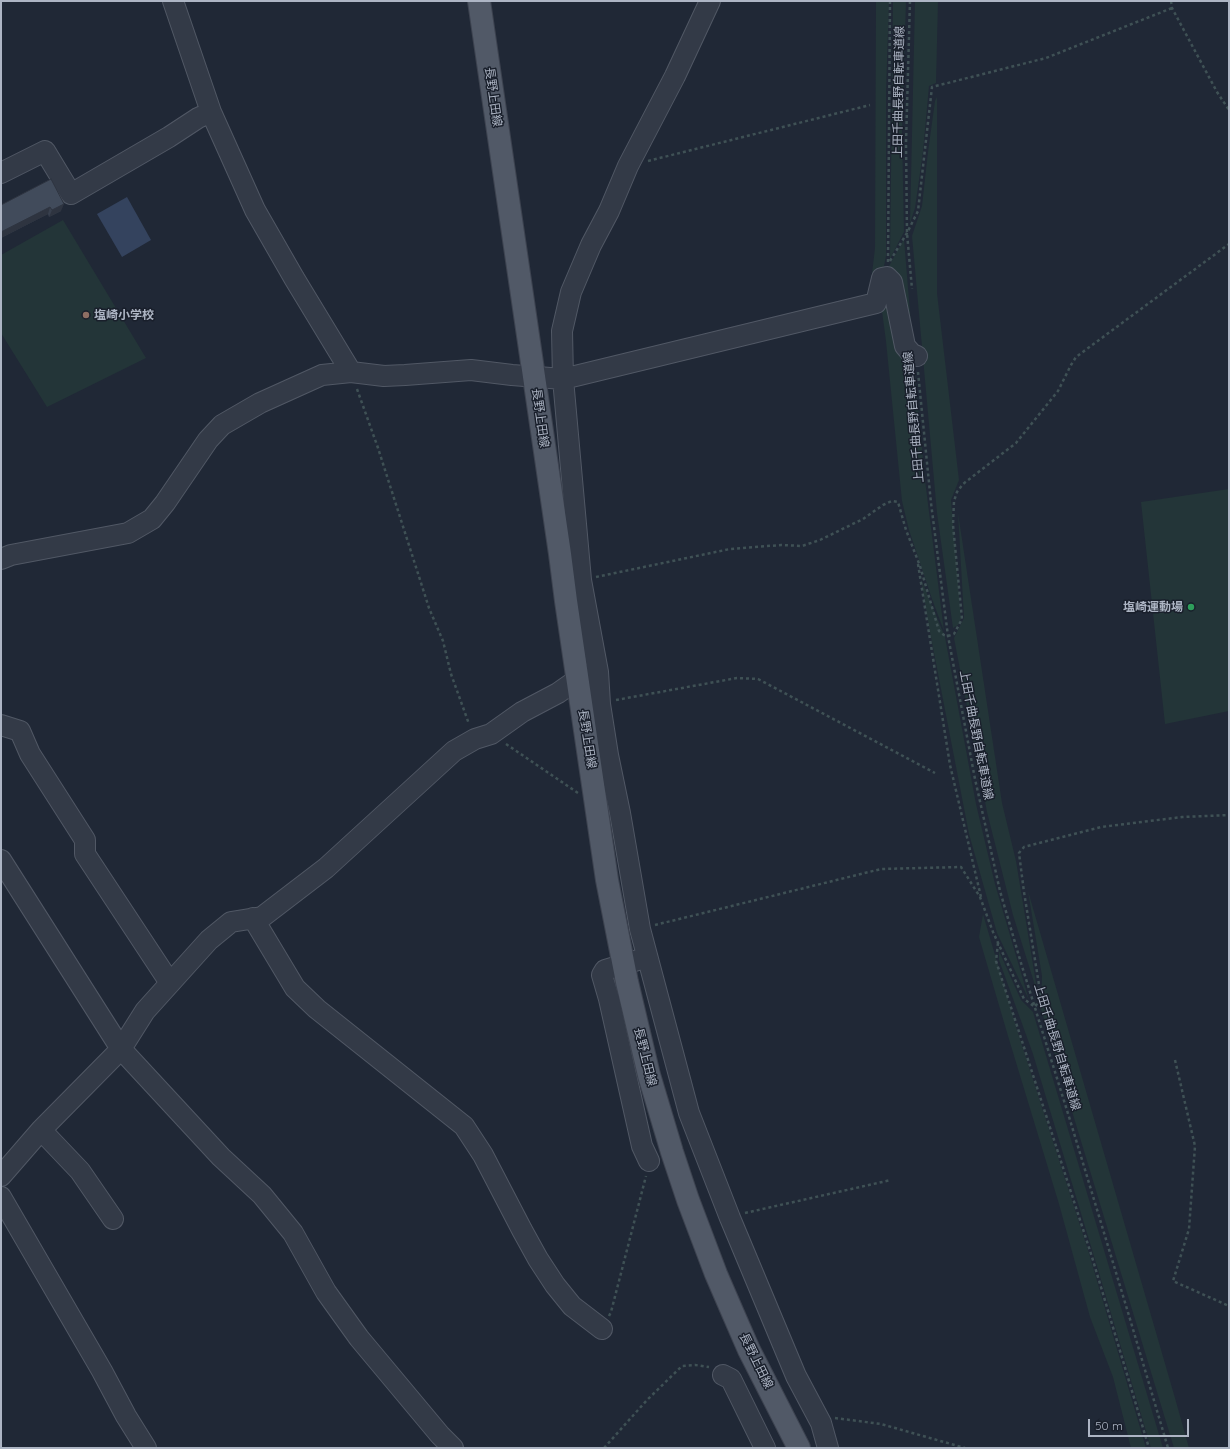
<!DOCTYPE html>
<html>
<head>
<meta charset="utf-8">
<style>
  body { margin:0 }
  #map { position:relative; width:1230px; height:1449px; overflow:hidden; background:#202836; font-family:Quicksand,sans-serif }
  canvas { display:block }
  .frame { position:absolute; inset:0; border:2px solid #adb5c4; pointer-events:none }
  .scale { position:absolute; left:1088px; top:1419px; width:101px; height:18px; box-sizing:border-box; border:2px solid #adb5c4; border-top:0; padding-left:5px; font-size:12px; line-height:14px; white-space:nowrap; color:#adb5c4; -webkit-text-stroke:3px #191f2b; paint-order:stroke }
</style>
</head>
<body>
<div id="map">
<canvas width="1230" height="1449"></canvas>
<div class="frame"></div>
<div class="scale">50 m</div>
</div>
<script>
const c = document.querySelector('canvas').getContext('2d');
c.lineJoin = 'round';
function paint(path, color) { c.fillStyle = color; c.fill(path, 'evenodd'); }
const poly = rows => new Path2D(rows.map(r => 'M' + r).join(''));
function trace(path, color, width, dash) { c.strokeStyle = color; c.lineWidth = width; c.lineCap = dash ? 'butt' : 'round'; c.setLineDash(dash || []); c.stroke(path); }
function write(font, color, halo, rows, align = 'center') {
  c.font = font + ' Quicksand,"Noto Sans JP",sans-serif'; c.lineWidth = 3; c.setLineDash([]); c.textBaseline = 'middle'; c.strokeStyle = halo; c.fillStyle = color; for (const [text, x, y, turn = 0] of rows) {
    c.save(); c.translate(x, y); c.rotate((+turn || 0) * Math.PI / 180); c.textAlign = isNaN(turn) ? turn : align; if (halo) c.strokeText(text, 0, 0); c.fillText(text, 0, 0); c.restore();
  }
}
paint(poly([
  [876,1,889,1,886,92,886,256,884,266,870,291,875,248],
  [893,1,906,1,902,131,904,232,890,259],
  [915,1,938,1,936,83,929,86,923,152,915,208,910,223],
  [937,97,937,293,959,480,951,500,961,619,958,625,953,628,937,513,912,236,922,206,928,152,935,101],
  [63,220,146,358,47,407,1,333,1,255],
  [904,239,913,349,889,266],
  [888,281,914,363,925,480,944,631,932,599,909,530,902,501,886,341,881,304],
  [1229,489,1229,711,1165,724,1141,502],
  [958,513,1002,803,1016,861,1038,995,1013,915,987,812,954,638,964,618],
  [921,579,945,637,976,804,995,884,1029,1000,997,933,969,834,929,627],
  [1028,891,1175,1398,1189,1448,1174,1448,1041,1009,1042,976],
  [983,914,1017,1030,1088,1250,1146,1448,1131,1448,1113,1377,1090,1317,1059,1204,1008,1036,979,937],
  [999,951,1021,1000,1033,1012,1163,1448,1151,1448,1096,1263,1033,1054,999,960]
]), '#233538');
paint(poly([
  [127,197,151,240,122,257,97,214]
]), '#34435e');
const minor = poly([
  [173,1,211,112,255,210,294,278,351,372],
  [710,1,675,76,628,166,609,211,591,245,571,292,562,331,563,379,581,580,598,672,600,704,608,755,620,813,640,929,689,1113,730,1218,796,1376,821,1423,828,1448],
  [1,173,45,151,71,194,169,137,198,118,211,112],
  [1,559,11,555,128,533,152,519,165,503,208,440,222,425,260,403,322,375,351,372,384,376,405,375,471,370,512,375,563,379,876,303,882,278,887,277,892,282,905,346,912,354,917,356],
  [1,725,20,731,30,754,85,840,85,854,170,983],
  [1,860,121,1049,221,1157,262,1195,293,1233,326,1292,359,1338,440,1435,453,1448],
  [253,918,295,988,317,1009,464,1126,483,1155,522,1230,538,1259,555,1285,572,1306,602,1329],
  [638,960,605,970,602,975,609,999,642,1146,649,1161],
  [41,1130,80,1171,113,1219],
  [1,1176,41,1130,121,1049,145,1011,209,940,231,922,262,917,326,868,454,751,475,739,491,734,522,712,558,693,578,679,591,674],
  [1,1197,102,1371,126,1416,146,1448],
  [723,1375,731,1379,765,1448]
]);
const major = poly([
  [479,1,560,554,566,601,607,880,627,982,649,1075,672,1152,688,1200,716,1274,732,1311,749,1350,799,1448]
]);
trace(minor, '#515865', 22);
trace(major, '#3d4350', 24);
trace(poly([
  [910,1,906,143,907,233,912,289],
  [1171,1,1172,8,1217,92,1229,110],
  [648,161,870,105],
  [890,261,907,233,918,211,932,87,1046,58,1172,8],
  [888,262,890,1],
  [918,372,931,503,948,636,975,779,1000,891,1021,963,1070,1120,1130,1319,1168,1448],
  [357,389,378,448,429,608,443,641,451,674,469,724],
  [918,564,950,765,981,897],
  [596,577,730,549,781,545,802,546,820,540,863,519,883,505,892,501,898,502,906,530,920,566,939,631,944,635,948,636,954,634,962,619,953,525,954,501,957,492,963,484,1016,443,1058,391,1071,365,1076,357,1229,244],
  [616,700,737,678,758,679,935,773],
  [506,744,578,793],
  [655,925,881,869,961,867,980,897,993,932,1024,999,1035,1007,1041,997,1024,892,1019,853,1024,847,1101,827,1182,817,1229,815],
  [998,943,996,961,1092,1257,1149,1448],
  [1175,1060,1195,1146,1189,1229,1173,1281,1229,1306],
  [745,1213,891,1180],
  [609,1316,611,1312,646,1176],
  [835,1418,881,1424,965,1448],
  [604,1448,647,1400,682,1366,695,1365,709,1367]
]), '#3f5155', 2.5, [3, 3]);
trace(minor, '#333a47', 20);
trace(major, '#515967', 22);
paint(poly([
  [51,179,61,211,49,217,48,214,1,238,1,205]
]), '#38404e');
paint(poly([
  [64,204,61,211,49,217,52,210],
  [50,207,48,214,1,238,1,232]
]), '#2e3440');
const building = poly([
  [51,179,64,204,52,210,50,207,1,232,1,205,51,179]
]);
paint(building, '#414b5b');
trace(building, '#2e3440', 1);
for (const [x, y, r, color] of [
  [86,315,4,"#8d6e63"],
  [1191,607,4,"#2e9e5b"]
]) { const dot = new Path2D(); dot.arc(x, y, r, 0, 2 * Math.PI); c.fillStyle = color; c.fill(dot); trace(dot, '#191f2b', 1.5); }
write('12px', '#adb5c4', '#191f2b', [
  ["上田千曲長野自転車道線",899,92,-89],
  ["長野上田線",493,97,82],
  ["上田千曲長野自転車道線",914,417,-95],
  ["長野上田線",540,418,82],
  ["上田千曲長野自転車道線",976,735,79],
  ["長野上田線",587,739,81],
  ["上田千曲長野自転車道線",1057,1047,73],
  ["長野上田線",645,1057,76],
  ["長野上田線",756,1361,64]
]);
write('bold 12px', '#adb5c4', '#191f2b', [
  ["塩崎小学校",94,315],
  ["塩崎運動場",1183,607,"right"]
], 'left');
</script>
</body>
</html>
